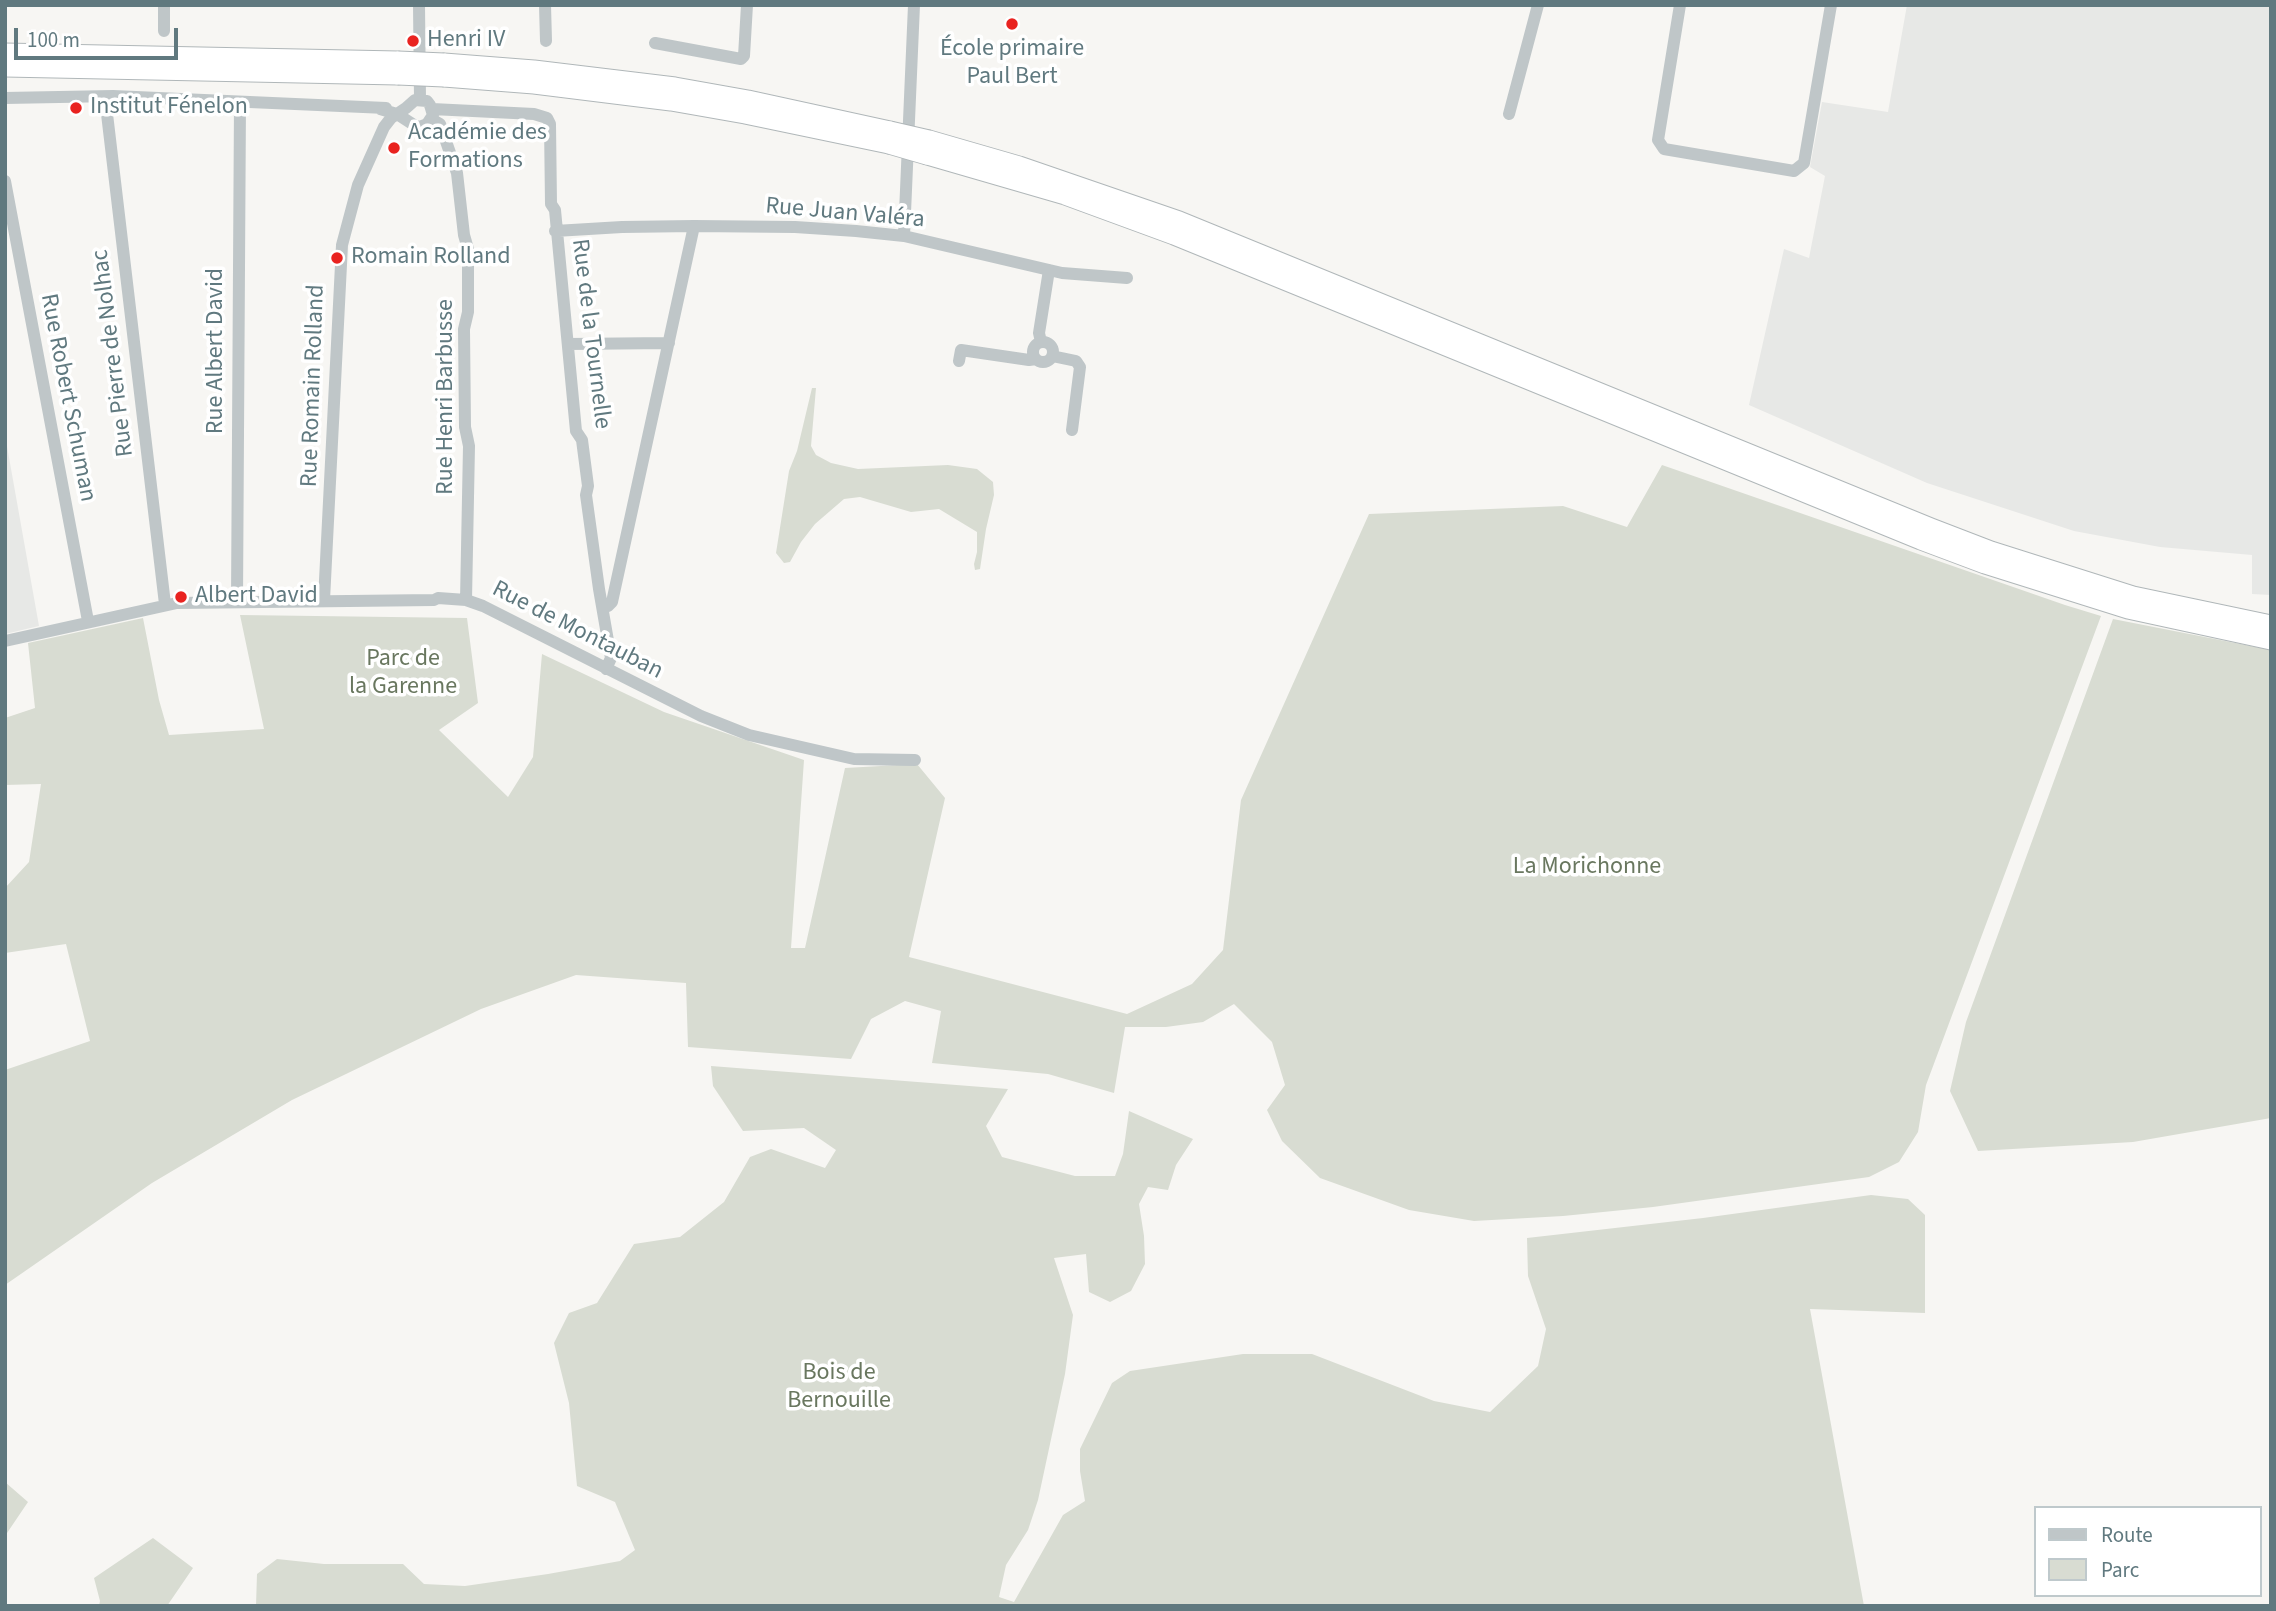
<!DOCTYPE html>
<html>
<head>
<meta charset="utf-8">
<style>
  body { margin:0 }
  #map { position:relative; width:2276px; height:1611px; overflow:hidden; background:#f7f6f3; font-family:"Source Sans 3",sans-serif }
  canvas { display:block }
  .frame { position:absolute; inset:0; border:7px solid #60797f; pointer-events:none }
  .legend { position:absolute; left:2034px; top:1506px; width:228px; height:91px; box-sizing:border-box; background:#fff; border:2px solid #bfc9cc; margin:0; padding:9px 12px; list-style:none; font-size:21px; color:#60797f }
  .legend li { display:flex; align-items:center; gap:14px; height:35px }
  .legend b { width:35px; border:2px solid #bfc9cc }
  .scale { position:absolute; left:14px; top:28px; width:164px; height:32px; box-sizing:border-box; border:4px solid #60797f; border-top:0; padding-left:9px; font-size:21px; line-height:24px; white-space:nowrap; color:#60797f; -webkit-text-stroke:5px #fff; paint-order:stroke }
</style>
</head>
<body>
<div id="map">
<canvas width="2276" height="1611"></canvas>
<div class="frame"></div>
<ul class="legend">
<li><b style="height:9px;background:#bfc6c8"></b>Route</li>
<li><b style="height:19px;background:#d8dcd2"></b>Parc</li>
</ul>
<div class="scale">100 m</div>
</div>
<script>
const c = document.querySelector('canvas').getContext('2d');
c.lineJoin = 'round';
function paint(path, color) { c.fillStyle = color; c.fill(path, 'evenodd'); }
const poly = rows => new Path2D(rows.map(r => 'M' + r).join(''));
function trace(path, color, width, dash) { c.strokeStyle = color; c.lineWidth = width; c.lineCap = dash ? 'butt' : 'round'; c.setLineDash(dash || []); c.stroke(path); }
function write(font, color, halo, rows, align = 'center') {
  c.font = font + ' "Source Sans 3",sans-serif'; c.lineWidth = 7; c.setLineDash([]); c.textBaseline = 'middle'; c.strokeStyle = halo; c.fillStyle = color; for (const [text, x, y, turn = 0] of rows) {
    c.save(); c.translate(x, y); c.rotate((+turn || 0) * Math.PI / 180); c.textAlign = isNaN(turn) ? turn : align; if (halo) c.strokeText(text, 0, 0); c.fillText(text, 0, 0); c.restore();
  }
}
paint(poly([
  [1907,5,2271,5,2271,595,2252,594,2252,555,2160,547,2074,531,1927,483,1749,405,1784,249,1809,258,1825,176,1810,167,1822,102,1888,112],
  [5,435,39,626,5,634]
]), '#e7e8e6');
paint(poly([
  [812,388,816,388,811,446,816,455,831,463,858,469,948,465,977,469,993,482,994,495,986,529,980,569,975,570,974,564,977,552,977,532,939,509,911,512,860,497,844,499,815,524,801,542,790,562,784,563,776,553,789,471,797,451],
  [1662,465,2065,605,2101,616,1926,1085,1918,1132,1899,1162,1869,1177,1653,1207,1563,1216,1474,1221,1409,1210,1320,1178,1282,1141,1267,1110,1285,1085,1272,1042,1234,1004,1203,1022,1166,1027,1125,1027,1114,1093,1048,1074,932,1063,941,1011,905,1001,871,1019,851,1059,688,1047,686,983,576,975,481,1009,292,1100,152,1183,5,1285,5,1070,90,1041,66,944,5,953,5,888,29,862,41,784,5,785,5,718,35,708,28,643,143,618,159,700,169,735,264,729,240,615,467,618,478,703,439,730,508,797,533,757,542,654,664,712,804,760,791,948,805,948,845,768,917,764,945,798,909,957,1127,1014,1192,984,1223,950,1241,800,1369,514,1563,506,1627,527],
  [2113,619,2271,650,2271,1118,2133,1142,1978,1151,1950,1091,1966,1022],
  [711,1066,1008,1089,986,1126,1002,1157,1075,1176,1115,1176,1123,1154,1129,1111,1193,1139,1176,1165,1168,1190,1148,1187,1139,1204,1144,1236,1145,1264,1131,1291,1110,1302,1089,1292,1086,1254,1054,1258,1073,1315,1065,1374,1038,1500,1028,1530,1006,1565,999,1597,1014,1602,1063,1515,1085,1501,1080,1471,1080,1449,1112,1383,1130,1371,1243,1354,1312,1354,1434,1401,1490,1412,1538,1366,1546,1329,1528,1276,1527,1238,1703,1218,1871,1195,1908,1199,1925,1215,1925,1313,1810,1309,1864,1606,256,1606,257,1574,277,1559,324,1564,403,1564,424,1584,465,1586,548,1574,620,1561,635,1550,615,1502,577,1486,569,1403,554,1343,569,1313,597,1303,634,1244,680,1237,724,1202,750,1157,771,1149,825,1168,836,1150,804,1128,743,1131,713,1086],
  [5,1482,28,1502,5,1536],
  [153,1538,193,1568,167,1606,99,1606,100,1601,94,1578]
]), '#d8dcd2');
const trunk = poly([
  [5,53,398,61],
  [444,63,534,70,675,87,748,100,890,131],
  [5,67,398,75],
  [444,77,534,84,671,101,745,114,889,144],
  [929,140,1019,166,1179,221,1931,528,1991,551,2133,596,2271,625],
  [927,155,1065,195,1174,235,1921,540,1985,564,2128,609,2271,640]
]);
trace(trunk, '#b0b7b9', 21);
trace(poly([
  [419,5,420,99],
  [545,5,546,41],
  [1680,5,1658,140,1664,149,1794,171,1804,163,1831,5],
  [164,31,164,5],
  [655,43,741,59,744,56,747,5],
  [105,97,165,604],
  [5,98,113,96,386,108],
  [432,109,534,114,547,118,550,124,551,204,555,210,576,431,582,440,588,486,586,495,599,589,611,658,606,669],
  [1509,114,1538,5],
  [431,119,440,124,457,173,464,235,468,249,468,312,464,329,465,427,469,446,466,600],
  [5,181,88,621],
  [555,231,622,227,694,226,795,227,856,231,904,236,1062,273,1127,278],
  [904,236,914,5],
  [1041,342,1039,333,1049,270],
  '1033 352a10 10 0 1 1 20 0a10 10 0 1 1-20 0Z',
  [568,344,669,343],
  [1052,356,1076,361,1080,367,1072,430],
  [959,361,961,350,1029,360,1036,359],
  [324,600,342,245,358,185,384,127,391,118,406,108,415,100,427,101,430,105,433,115,427,124,419,127,414,125,397,114,380,109],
  [237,601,240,102],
  [603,608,608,606,612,602,694,226],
  [5,641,177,603,434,600,438,598,466,600,483,606,701,716,749,735,854,759,915,760]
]), '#bfc6c8', 12);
trace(trunk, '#fff', 19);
const trunkBridge = poly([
  [398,61,444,63],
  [398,75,444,77],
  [890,131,929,140],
  [889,144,927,155]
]);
trace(trunkBridge, '#b0b7b9', 21, []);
trace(trunkBridge, '#fff', 19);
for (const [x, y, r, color] of [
  [1012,24,7,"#e92320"],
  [413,41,7,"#e92320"],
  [76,108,7,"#e92320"],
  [394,148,7,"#e92320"],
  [337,258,7,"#e92320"],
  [181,597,7,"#e92320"]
]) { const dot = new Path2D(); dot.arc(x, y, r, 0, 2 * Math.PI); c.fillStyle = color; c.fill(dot); trace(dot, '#fff', 2.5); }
write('24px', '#60797f', '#fff', [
  ["Henri IV",427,41],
  ["École primaire",1012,50,"center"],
  ["Paul Bert",1012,78,"center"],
  ["Institut Fénelon",90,108],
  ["Académie des",408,134],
  ["Formations",408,162],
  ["Romain Rolland",351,258],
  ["Albert David",195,597]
], 'left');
write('24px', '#60797f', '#fff', [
  ["Rue Juan Valéra",845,214,5],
  ["Rue de la Tournelle",590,334,83],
  ["Rue Albert David",217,351,-90],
  ["Rue Pierre de Nolhac",114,353,-97],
  ["Rue Romain Rolland",314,386,-88],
  ["Rue Henri Barbusse",447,397,-90],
  ["Rue Robert Schuman",67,398,79],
  ["Rue de Montauban",577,631,27]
]);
write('24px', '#69775f', '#fff', [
  ["Parc de",403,660],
  ["la Garenne",403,688],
  ["La Morichonne",1587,868],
  ["Bois de",839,1374],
  ["Bernouille",839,1402]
]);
</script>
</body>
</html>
